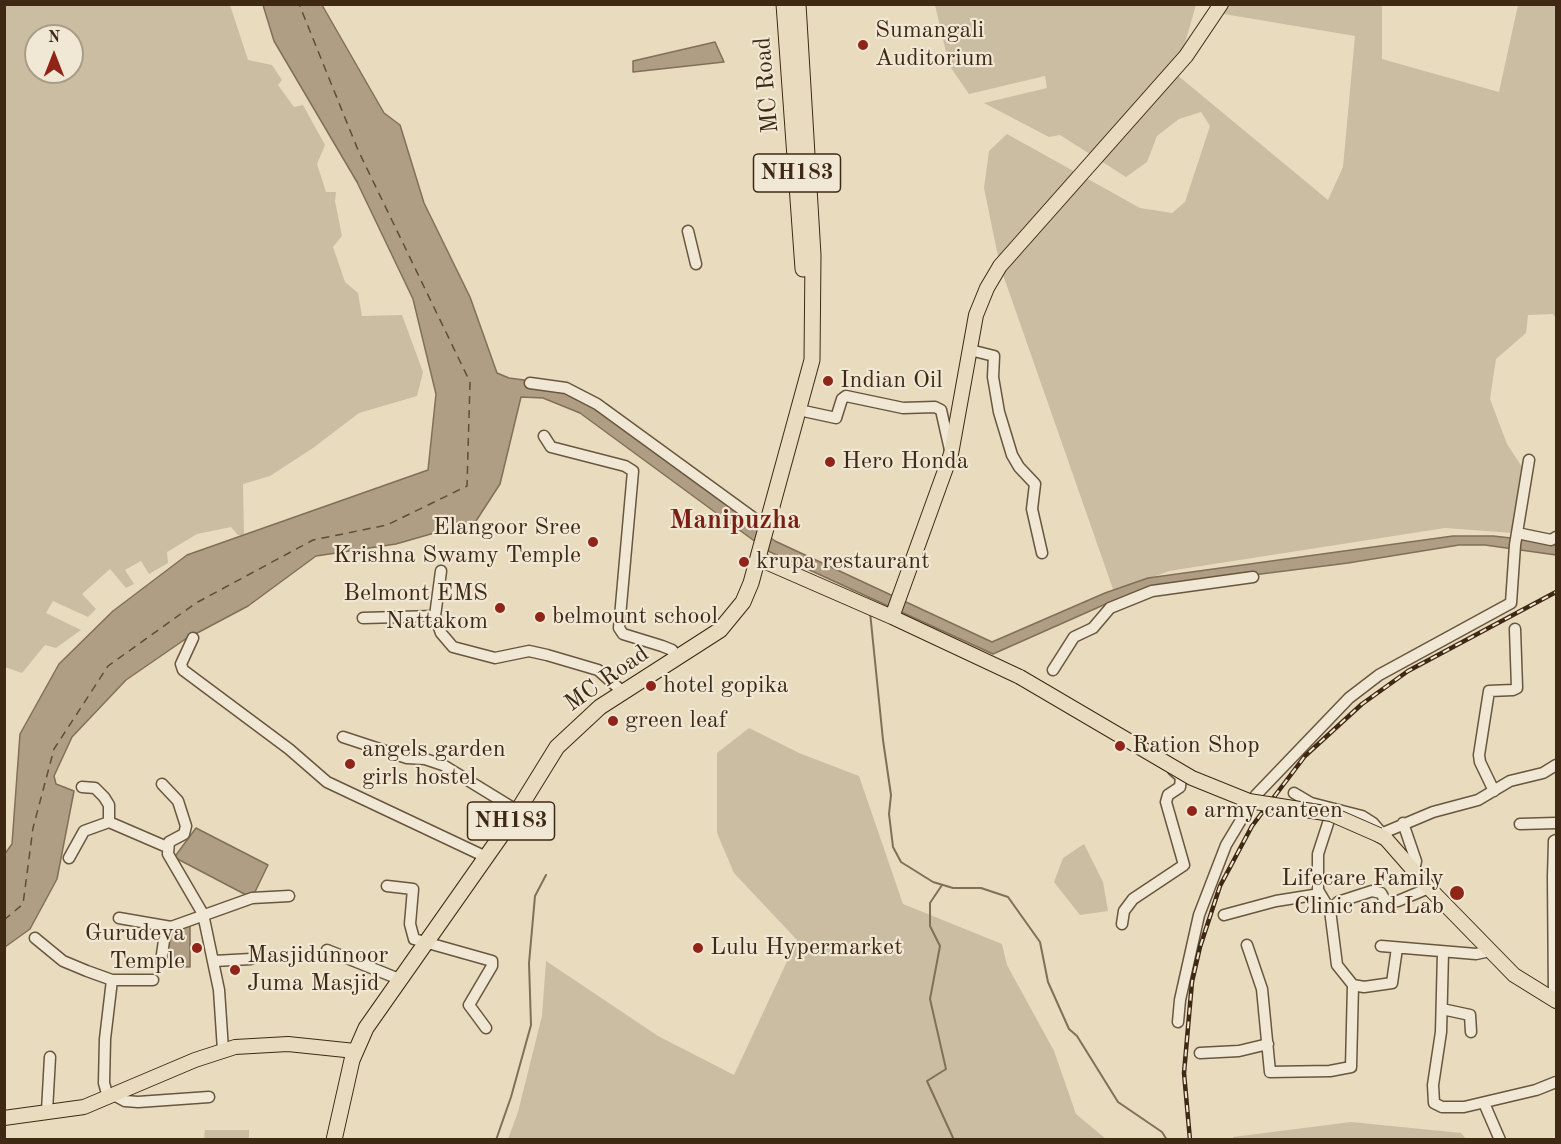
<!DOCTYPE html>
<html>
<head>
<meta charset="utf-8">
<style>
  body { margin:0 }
  #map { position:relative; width:1561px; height:1144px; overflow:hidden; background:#e8dbbe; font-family:"Old Standard TT",serif }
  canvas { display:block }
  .frame { position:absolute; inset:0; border:6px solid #3f2914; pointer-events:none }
  .north { position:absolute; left:24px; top:24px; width:60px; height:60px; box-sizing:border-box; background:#f0e8d5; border:2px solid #a99c88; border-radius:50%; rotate:0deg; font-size:16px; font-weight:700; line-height:24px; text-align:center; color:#3f2914 }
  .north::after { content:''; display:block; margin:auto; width:21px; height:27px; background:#8f2418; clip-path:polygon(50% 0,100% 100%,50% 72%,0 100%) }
</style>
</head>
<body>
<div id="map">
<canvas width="1561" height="1144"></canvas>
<div class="frame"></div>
<div class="north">N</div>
</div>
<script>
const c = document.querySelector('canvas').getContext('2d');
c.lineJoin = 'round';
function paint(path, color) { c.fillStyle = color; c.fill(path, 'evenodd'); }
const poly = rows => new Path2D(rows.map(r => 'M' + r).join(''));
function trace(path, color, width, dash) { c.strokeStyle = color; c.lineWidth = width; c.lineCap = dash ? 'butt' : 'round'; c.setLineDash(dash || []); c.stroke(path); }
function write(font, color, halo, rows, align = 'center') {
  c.font = font + ' "Old Standard TT",serif'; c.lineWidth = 4.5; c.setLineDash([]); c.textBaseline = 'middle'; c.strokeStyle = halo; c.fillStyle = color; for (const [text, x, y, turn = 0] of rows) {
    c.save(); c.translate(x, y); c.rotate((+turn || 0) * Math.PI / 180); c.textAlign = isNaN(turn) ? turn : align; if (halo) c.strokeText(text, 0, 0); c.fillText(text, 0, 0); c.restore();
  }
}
paint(poly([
  [5,5,230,5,248,60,272,65,282,80,278,85,294,107,303,105,325,145,317,164,326,192,336,192,335,201,342,236,333,247,345,282,358,293,362,316,402,315,423,372,417,396,359,413,313,448,270,476,243,484,244,535,238,535,231,527,197,534,167,552,168,563,149,574,141,561,125,570,134,584,126,588,110,569,82,594,96,609,88,617,53,601,46,613,81,630,56,648,45,645,22,673,5,667],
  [36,36,72,36,72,72,36,72],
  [935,5,1196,5,1176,74,1328,200,1343,167,1355,36,1224,14,1224,5,1382,5,1382,59,1499,92,1518,5,1556,5,1556,318,1553,314,1528,315,1526,333,1496,359,1490,399,1507,444,1524,470,1513,533,1445,528,1169,571,1114,592,1000,266,984,188,989,151,1007,134,1140,208,1172,213,1185,202,1210,126,1201,112,1179,119,1157,136,1147,162,1126,177,1060,135,1049,137,984,103,1047,88,1045,76,969,94,949,65],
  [749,728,799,753,859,776,903,904,1002,944,1007,965,1054,1051,1076,1114,1106,1139,508,1139,518,1112,542,1016,546,961,658,1036,734,1075,797,940,734,873,717,833,717,753],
  [1084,844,1103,882,1108,911,1080,915,1054,882,1063,858],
  [1351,1122,1461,1133,1466,1139,1233,1139,1233,1137],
  [205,1130,249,1130,249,1139,204,1139]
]), '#cbbda1');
const water = poly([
  [263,5,322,5,384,113,400,125,424,203,470,297,497,373,509,378,554,384,612,417,775,541,992,642,1105,593,1148,578,1453,536,1493,536,1556,543,1556,555,1485,545,1459,545,1348,563,1158,587,1108,603,993,654,768,551,580,413,543,398,521,397,500,484,476,521,396,544,316,556,248,606,184,640,126,680,72,737,54,776,56,784,74,791,57,879,30,929,5,947,4,855,12,844,20,734,59,664,113,611,187,555,428,470,436,394,413,299,357,182,274,41,263,5],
  [715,42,724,62,633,72,633,61,715,42],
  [196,828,268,865,252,898,168,854,176,855,196,828],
  [190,924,190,967,167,966,168,933,190,924]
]);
paint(water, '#af9e84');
trace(water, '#826f57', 1.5);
trace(poly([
  [870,612,883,740,891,795,889,814,893,847,901,862,933,882,953,888,981,888,1008,897,1040,942,1048,982,1069,1029,1077,1036,1118,1102,1162,1132,1167,1140],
  [942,885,930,903,930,926,940,946,930,999,946,1069,927,1081,954,1140],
  [496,1140,511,1097,531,1025,529,963,535,896,546,875]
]), '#826f57', 2);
trace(poly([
  [4,920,23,904,33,828,54,749,108,666,196,603,313,540,387,525,467,486,470,382,358,150,299,4]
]), '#614c36', 1.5, [8, 6]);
const minor = poly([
  [688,231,696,264],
  [970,350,994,356,993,377,999,412,1012,455,1019,467,1035,484,1032,509,1042,553],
  [530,383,566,388,597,404,766,527],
  [799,410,836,418,842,399,846,396,903,408,935,407,941,410,950,450],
  [544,436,551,447,625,466,633,471,619,628,623,634,662,646,672,650,678,658],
  [1517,533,1551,540,1556,537],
  [441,571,435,616,441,633,453,647,495,658,529,651,547,655,598,670,623,692],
  [363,618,435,616],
  [193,638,181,664,183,670,289,749,327,782,486,857],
  [1053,670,1074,637,1093,628,1110,608,1152,591,1253,577],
  [343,737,407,758,425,759,443,765,518,811],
  [162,784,178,801,186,826,184,834,169,842,168,854,203,914,219,990,223,1050],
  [82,787,95,788,104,797,109,805,109,822],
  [1494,791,1480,762,1479,755,1489,691,1513,690,1517,688,1515,629],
  [1294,793,1311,803,1362,816,1373,823,1385,837],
  [1403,823,1416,861,1414,871],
  [1520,824,1556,823],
  [1383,833,1433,812,1478,800,1510,781,1543,773,1556,765],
  [69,858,84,831,109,822,167,847],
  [387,886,413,889,410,924,414,939,492,961,492,966,469,1005,486,1028],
  [1330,910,1318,890,1318,854,1331,814],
  [1224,915,1276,901,1320,894],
  [119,918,171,927,252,898,289,896],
  [1122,924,1124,911,1133,899,1184,865,1166,802,1168,795,1180,787,1181,777,1173,770],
  [35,938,63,961,87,971,112,980,153,980],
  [1247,945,1262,989,1270,1072,1330,1071,1351,1067,1353,985,1364,987,1392,983,1397,948],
  [1381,946,1476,954,1490,951],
  [327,950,399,979],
  [1443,952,1441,1032,1433,1085,1434,1103,1442,1107,1464,1107,1536,1090,1556,1082],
  [161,961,166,927],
  [214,961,251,959],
  [1353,985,1337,965,1330,910,1338,902,1372,891,1381,893,1386,902,1398,901,1429,888],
  [1554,999,1553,877,1554,841,1556,840],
  [1442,1009,1470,1015,1471,1032],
  [1178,1022,1180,1000,1199,915,1226,845,1256,795,1349,698,1379,675,1511,603,1515,545,1529,460],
  [1200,1053,1239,1051,1268,1044],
  [114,1095,125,1101,138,1102,209,1097],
  [108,1097,104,1083,105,1039,112,980],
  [1484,1103,1500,1140],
  [47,1111,50,1057]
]);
const major = poly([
  [759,559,892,617,1020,677],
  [892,617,951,454,976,315,987,288,1000,266,1186,56,1221,4],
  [1379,835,1386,839,1429,888,1514,975,1556,1001],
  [4,1118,84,1107,195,1060,235,1047,288,1044,355,1051]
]);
const highway = poly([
  [784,4,803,269],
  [334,1140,352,1060,366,1028,510,823,557,747,600,707,720,630,743,602,751,583,812,360,813,255,798,4]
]);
trace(minor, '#69563e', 13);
trace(major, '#3f2914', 16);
trace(highway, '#3f2914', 17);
trace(minor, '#f0e8d5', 10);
trace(major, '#e8dbbe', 14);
trace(highway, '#e8dbbe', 15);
const rail = poly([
  [1190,1140,1184,1073,1192,982,1200,947,1220,886,1252,826,1305,756,1362,704,1408,671,1556,592]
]);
trace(rail, '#3f2914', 4.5);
trace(rail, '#f0e8d5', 2, [7]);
const majorBridge = poly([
  [1020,677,1192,778,1249,801,1331,814,1379,835]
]);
trace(majorBridge, '#3f2914', 16, []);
trace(majorBridge, '#e8dbbe', 14);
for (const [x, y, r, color] of [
  [863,45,6,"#8f2418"],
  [828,381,6,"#8f2418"],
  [830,462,6,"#8f2418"],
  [593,542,6,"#8f2418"],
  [744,562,6,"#8f2418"],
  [500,608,6,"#8f2418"],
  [540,617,6,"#8f2418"],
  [651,686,6,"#8f2418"],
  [613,721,6,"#8f2418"],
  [1120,746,6,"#8f2418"],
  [350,764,6,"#8f2418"],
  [1192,811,6,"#8f2418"],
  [1457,893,8,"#8f2418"],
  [197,948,6,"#8f2418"],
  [698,948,6,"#8f2418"],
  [235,970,6,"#8f2418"]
]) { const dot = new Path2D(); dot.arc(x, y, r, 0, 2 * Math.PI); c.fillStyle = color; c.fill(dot); trace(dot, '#f0e8d5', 2); }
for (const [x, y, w] of [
  [797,173,87],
  [511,821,87]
]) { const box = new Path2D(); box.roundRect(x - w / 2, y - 19, w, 38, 4.5); c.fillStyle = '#f0e8d5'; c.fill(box); trace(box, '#3f2914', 1.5); }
write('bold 22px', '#3f2914', null, [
  ["NH183",797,173],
  ["NH183",511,821]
]);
write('24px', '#3f2914', '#f0e8d5', [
  ["Sumangali",875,31],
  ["Auditorium",875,59],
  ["Indian Oil",840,381],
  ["Hero Honda",842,462],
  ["Elangoor Sree",581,528,"right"],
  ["Krishna Swamy Temple",581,556,"right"],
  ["krupa restaurant",756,562],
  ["Belmont EMS",488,594,"right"],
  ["Nattakom",488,622,"right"],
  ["belmount school",552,617],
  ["hotel gopika",663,686],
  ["green leaf",625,721],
  ["Ration Shop",1132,746],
  ["angels garden",362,750],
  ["girls hostel",362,778],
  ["army canteen",1204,811],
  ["Lifecare Family",1444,879,"right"],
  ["Clinic and Lab",1444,907,"right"],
  ["Gurudeva",185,934,"right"],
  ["Temple",185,962,"right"],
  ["Lulu Hypermarket",710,948],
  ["Masjidunnoor",247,956],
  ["Juma Masjid",247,984]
], 'left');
write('24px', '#3f2914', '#f0e8d5', [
  ["MC Road",767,85,-95],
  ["MC Road",607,679,-35]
]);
write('bold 27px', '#7a1f14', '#f0e8d5', [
  ["Manipuzha",735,521]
]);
</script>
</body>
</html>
